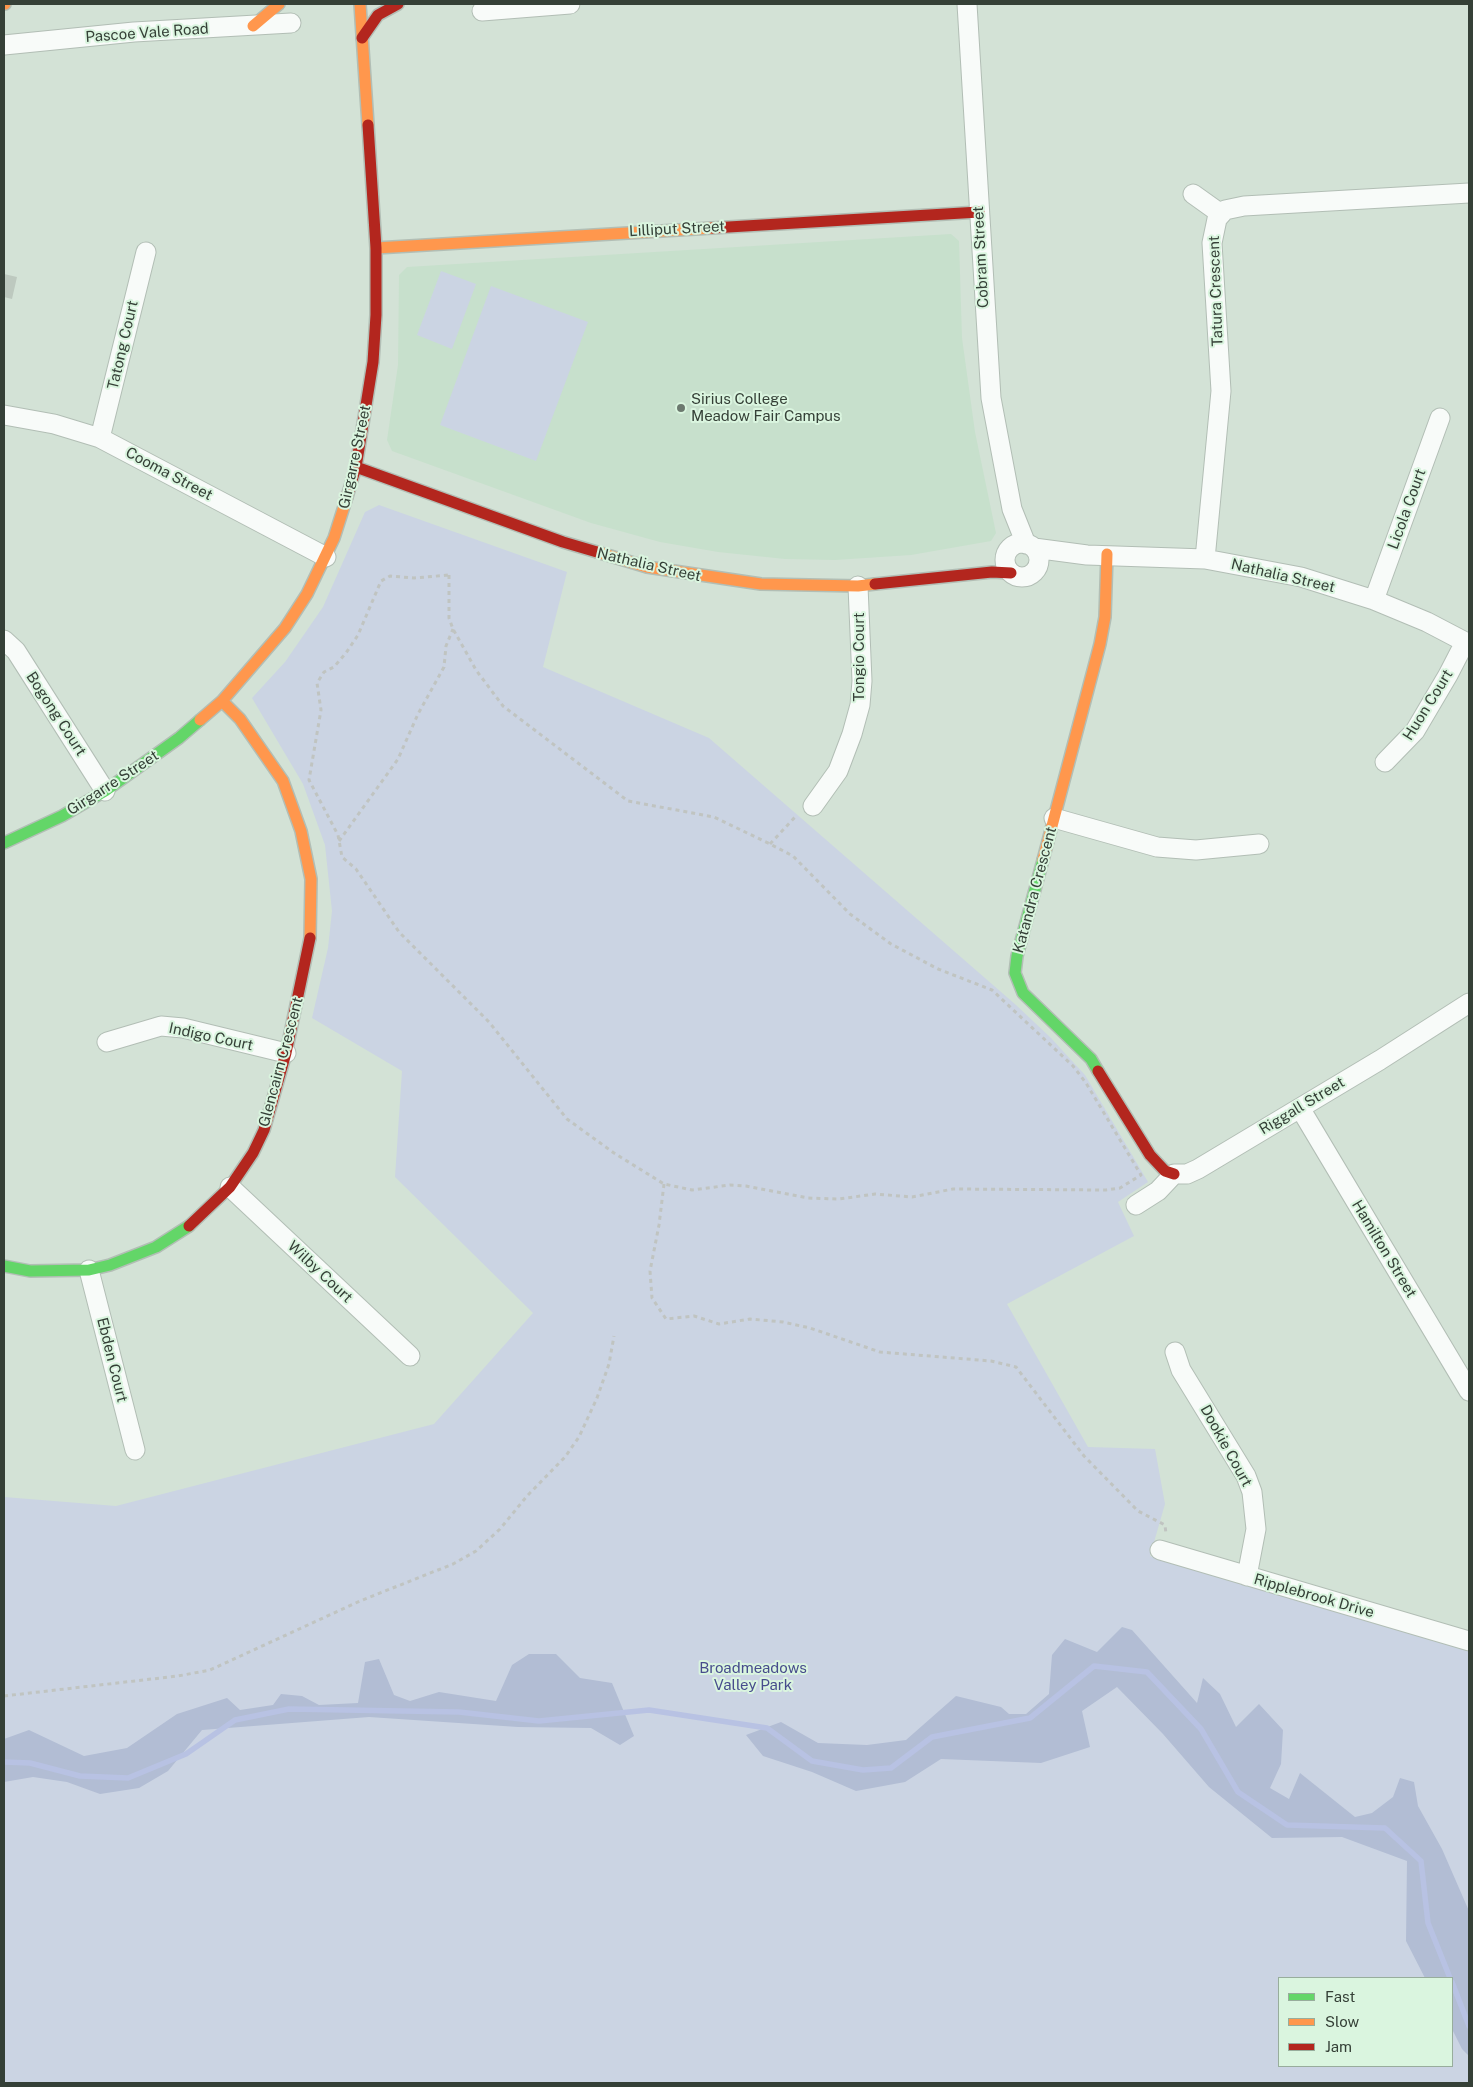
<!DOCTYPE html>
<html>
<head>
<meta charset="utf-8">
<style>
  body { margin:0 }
  #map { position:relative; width:1473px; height:2087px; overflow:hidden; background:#d3e2d6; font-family:"Public Sans",sans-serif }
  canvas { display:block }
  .frame { position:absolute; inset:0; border:5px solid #354037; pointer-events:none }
  .legend { position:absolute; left:1278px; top:1977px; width:175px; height:90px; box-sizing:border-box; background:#daf5df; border:1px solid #98ad9c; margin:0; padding:6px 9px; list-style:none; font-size:15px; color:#354037 }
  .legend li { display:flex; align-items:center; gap:10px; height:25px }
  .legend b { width:25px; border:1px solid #98ad9c }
</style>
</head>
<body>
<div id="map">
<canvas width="1473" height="2087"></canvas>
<div class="frame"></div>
<ul class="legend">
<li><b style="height:6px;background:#63d668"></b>Fast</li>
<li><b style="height:6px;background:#ff974d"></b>Slow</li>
<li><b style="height:6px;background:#b3261e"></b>Jam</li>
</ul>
</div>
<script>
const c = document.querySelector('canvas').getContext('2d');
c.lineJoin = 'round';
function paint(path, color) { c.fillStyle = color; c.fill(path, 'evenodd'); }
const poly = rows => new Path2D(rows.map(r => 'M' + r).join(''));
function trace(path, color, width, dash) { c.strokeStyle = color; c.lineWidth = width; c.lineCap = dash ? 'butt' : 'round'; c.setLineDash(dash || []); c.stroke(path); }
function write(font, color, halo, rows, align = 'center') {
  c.font = font + ' "Public Sans",sans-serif'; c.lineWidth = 4; c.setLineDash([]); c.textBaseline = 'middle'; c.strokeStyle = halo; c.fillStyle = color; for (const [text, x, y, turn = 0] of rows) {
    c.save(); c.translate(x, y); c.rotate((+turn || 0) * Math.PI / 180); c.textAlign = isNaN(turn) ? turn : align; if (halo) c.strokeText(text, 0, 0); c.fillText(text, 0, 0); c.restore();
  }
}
paint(poly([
  [951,234,959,241,962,338,975,432,996,533,991,541,911,555,835,560,785,559,718,552,660,542,591,523,392,451,387,440,398,365,399,275,407,267]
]), '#c7e0cc');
paint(poly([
  [441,271,476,284,452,349,417,335],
  [491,286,588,322,536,461,440,425],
  [379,505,567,572,543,667,709,738,1016,1005,1051,1038,1085,1075,1148,1182,1118,1202,1134,1236,1007,1304,1088,1447,1155,1449,1165,1504,1150,1556,1469,1651,1469,2083,4,2083,4,1497,116,1506,434,1424,533,1313,395,1177,402,1071,312,1018,328,948,332,911,325,845,303,784,252,698,285,662,323,607,365,512],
  [1279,1978,1452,1978,1452,2066,1279,2066]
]), '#cbd4e3');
paint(poly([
  [1122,1627,1132,1630,1197,1703,1203,1678,1220,1694,1236,1727,1259,1704,1283,1730,1281,1764,1270,1788,1289,1799,1300,1773,1355,1817,1372,1813,1393,1797,1400,1778,1414,1782,1418,1806,1442,1849,1469,1911,1469,2056,1462,2049,1452,2029,1452,1978,1425,1978,1406,1941,1407,1861,1342,1837,1272,1838,1209,1787,1163,1734,1117,1687,1082,1711,1090,1747,1041,1763,941,1759,905,1782,856,1791,812,1772,763,1756,746,1735,781,1722,818,1743,867,1745,906,1740,956,1696,1001,1707,1009,1714,1026,1714,1049,1694,1052,1655,1065,1639,1097,1652],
  [529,1654,556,1654,580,1678,612,1683,634,1736,620,1745,591,1728,518,1727,369,1717,202,1730,168,1771,139,1788,100,1794,67,1782,33,1777,4,1782,4,1739,29,1730,84,1756,127,1748,177,1714,227,1698,240,1710,273,1705,281,1694,302,1696,319,1705,358,1703,365,1662,379,1659,394,1695,410,1701,439,1692,496,1701,512,1665]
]), '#b2bdd4');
trace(poly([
  [4,1762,30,1763,80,1776,128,1778,186,1754,235,1720,289,1709,459,1712,539,1721,649,1710,767,1728,812,1761,863,1770,891,1768,932,1737,1030,1718,1094,1666,1147,1672,1201,1729,1238,1792,1287,1825,1385,1828,1421,1861,1428,1923,1450,1978],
  [1452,1982,1469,2026]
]), '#b8c2e3', 5.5);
paint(poly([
  [4,274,17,277,12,299,4,297]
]), '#bdc9bf');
const street = poly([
  [967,4,991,398,1012,509,1026,544],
  [482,11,570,4],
  [4,45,134,32,291,23],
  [1193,194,1221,214],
  [4,415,54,424,100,438,326,557],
  [100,438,146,252],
  '1005 560a17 17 0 1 1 34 0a17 17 0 1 1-34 0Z',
  [1034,548,1087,555,1205,559,1301,577,1374,600,1427,622,1469,644],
  [1205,559,1221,391,1212,243,1217,219,1225,210,1244,206,1469,193],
  [1374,600,1440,418],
  [4,640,16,651,105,791],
  [1385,762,1415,731,1448,675,1465,642],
  [813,806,838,771,852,734,860,705,862,681,858,586],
  [1054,818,1157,847,1196,850,1259,844],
  [107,1042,161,1026,183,1028,286,1053],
  [1300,1108,1469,1391],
  [230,1187,410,1356],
  [1136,1205,1158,1191,1174,1174,1187,1174,1198,1169,1380,1060,1469,1003],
  [89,1270,135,1450],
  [1175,1352,1181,1370,1246,1476,1252,1492,1256,1529,1247,1576],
  [1160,1550,1469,1641]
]);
const fast = poly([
  [4,843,62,816,105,791,179,738,200,720],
  [1043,860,1017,956,1015,973,1023,993,1091,1059,1098,1071],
  [4,1266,30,1271,89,1270,110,1265,156,1247,189,1226]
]);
const slow = poly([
  [4,4,5,4],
  [360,4,368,125],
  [253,26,279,4],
  [376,248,712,228],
  [597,552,647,567,761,584,858,586,875,584],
  [222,701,240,719,283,781,301,831,311,879,310,938],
  [200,720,222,701,285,628,307,594,334,538,347,497],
  [1043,860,1100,644,1105,617,1107,554]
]);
const jam = poly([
  [362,38,378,15,398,4],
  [712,228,979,212],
  [356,467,563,542,597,552],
  [347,497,356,467,373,362,376,315,376,248,368,125],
  [875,584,992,572,1011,573],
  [1098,1071,1150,1155,1165,1171,1174,1174],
  [189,1226,230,1187,253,1153,264,1130,286,1053,310,938]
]);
trace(street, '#b2beb5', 21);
trace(fast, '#b2beb5', 14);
trace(slow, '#b2beb5', 14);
trace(jam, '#b2beb5', 14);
trace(poly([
  [449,575,449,618,453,629,476,670,503,706,628,801,714,817,770,844,793,856,850,914,891,944,938,969,992,990,1073,1066,1086,1083,1141,1175,1120,1188,1106,1190,953,1189,912,1197,875,1194,839,1199,808,1198,746,1186,730,1185,692,1190,664,1184,614,1153,567,1119,489,1022,399,932,356,869,342,857,338,835,309,780,321,710,317,683,324,672,334,667,346,653,358,635,381,581,390,576,414,578,449,575],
  [339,841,398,759,418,714,444,667,446,646,453,629],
  [770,844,796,816],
  [664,1184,659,1225,650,1271,652,1298,666,1319,694,1316,719,1324,750,1319,783,1322,810,1328,880,1352,991,1361,1016,1367,1084,1456,1138,1511,1165,1525,1166,1534],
  [4,1696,178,1676,210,1670,360,1601,453,1564,476,1551,500,1529,527,1496,565,1457,579,1437,597,1398,609,1364,614,1336]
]), '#c0c4c1', 3, [4, 4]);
trace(street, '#f8fbf9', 19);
trace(fast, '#63d668', 11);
trace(slow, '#ff974d', 11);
trace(jam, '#b3261e', 11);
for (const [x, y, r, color] of [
  [681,408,5,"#6c796f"]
]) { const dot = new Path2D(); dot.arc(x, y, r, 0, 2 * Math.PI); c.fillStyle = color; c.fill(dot); trace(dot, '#daf5df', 2); }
write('15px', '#354037', '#daf5df', [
  ["Pascoe Vale Road",147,33,-4],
  ["Lilliput Street",677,229,-3],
  ["Cobram Street",981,257,-93],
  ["Tatura Crescent",1216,291,-92],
  ["Tatong Court",123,345,-77],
  ["Girgarre Street",355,457,-78],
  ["Cooma Street",169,474,28],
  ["Licola Court",1407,509,-70],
  ["Nathalia Street",649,565,13],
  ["Nathalia Street",1283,576,13],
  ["Tongio Court",859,657,-90],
  ["Huon Court",1428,705,-58],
  ["Bogong Court",56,714,57],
  ["Girgarre Street",113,783,-33],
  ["Katandra Crescent",1035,890,-75],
  ["Indigo Court",211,1037,12],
  ["Glencairn Crescent",281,1062,-75],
  ["Riggall Street",1302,1106,-31],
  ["Hamilton Street",1384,1249,59],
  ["Wilby Court",320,1272,43],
  ["Ebden Court",112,1360,76],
  ["Dookie Court",1226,1446,61],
  ["Ripplebrook Drive",1314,1596,16]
]);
write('15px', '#354037', '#daf5df', [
  ["Sirius College",691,399],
  ["Meadow Fair Campus",691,416]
], 'left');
write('15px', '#474c8c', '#daf5df', [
  ["Broadmeadows",753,1668],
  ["Valley Park",753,1685]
]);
</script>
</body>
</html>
